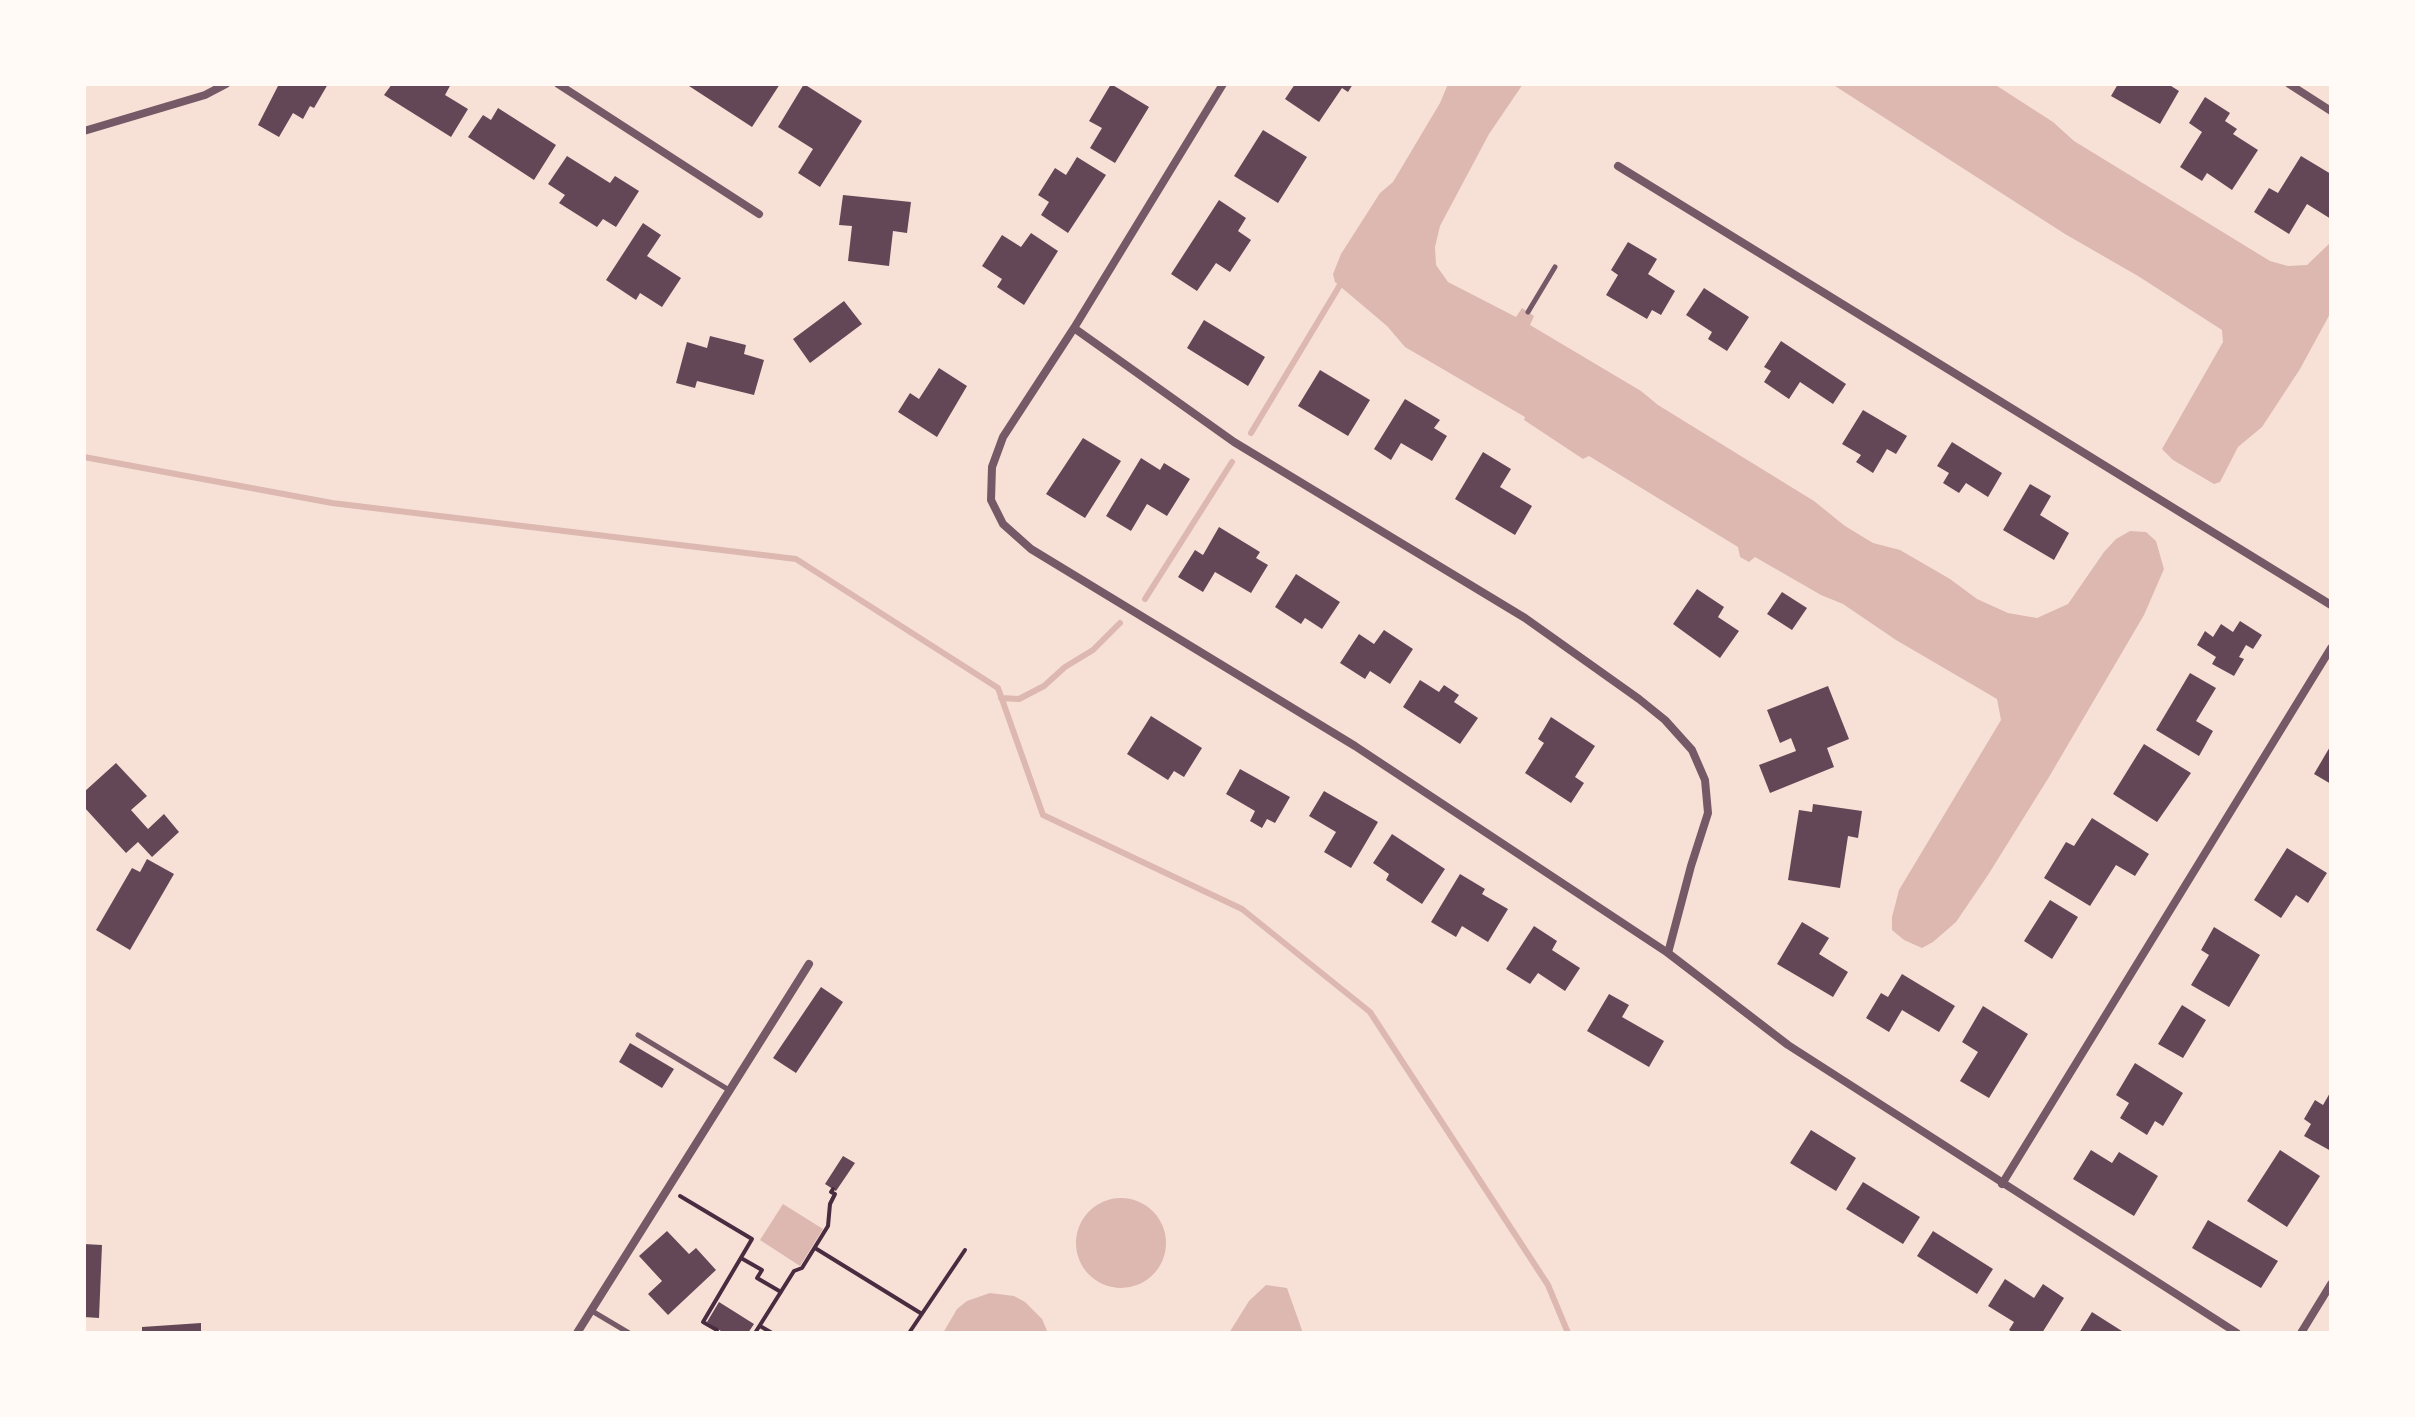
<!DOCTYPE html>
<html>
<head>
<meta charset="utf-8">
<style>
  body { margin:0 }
  #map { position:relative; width:2415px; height:1417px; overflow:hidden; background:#f7e1d7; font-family:"Fira Sans",sans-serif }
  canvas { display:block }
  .frame { position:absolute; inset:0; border:86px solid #fffaf5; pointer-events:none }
</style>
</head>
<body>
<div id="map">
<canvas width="2415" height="1417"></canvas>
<div class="frame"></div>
</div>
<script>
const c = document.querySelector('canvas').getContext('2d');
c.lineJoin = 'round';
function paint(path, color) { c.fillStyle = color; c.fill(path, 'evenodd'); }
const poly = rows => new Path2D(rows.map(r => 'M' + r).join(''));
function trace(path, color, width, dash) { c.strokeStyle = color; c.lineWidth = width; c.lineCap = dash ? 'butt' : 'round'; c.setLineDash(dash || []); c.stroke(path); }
paint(poly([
  [1448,84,1523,84,1489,134,1440,226,1435,247,1436,265,1448,282,1516,317,1522,308,1534,316,1530,325,1641,391,1658,405,1814,501,1845,526,1873,543,1900,550,1950,579,1977,599,2008,613,2037,618,2068,604,2104,552,2116,539,2130,531,2146,532,2156,541,2164,569,2144,615,2049,777,1988,875,1956,922,1933,942,1922,948,1904,940,1892,930,1892,917,1899,890,2001,720,1997,699,1896,640,1843,604,1821,595,1755,557,1749,562,1740,557,1738,547,1589,456,1583,459,1524,420,1525,417,1405,347,1387,326,1335,282,1333,274,1341,254,1380,193,1393,182,1440,103],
  [1832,84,1994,84,2053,122,2074,141,2270,261,2288,266,2307,265,2331,242,2331,312,2300,369,2262,427,2238,447,2220,482,2214,484,2173,460,2162,449,2223,342,2222,330,2138,276,2065,234],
  '1076 1243a45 45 0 1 1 90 0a45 45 0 1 1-90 0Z',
  [783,1204,823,1229,800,1266,760,1240],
  [1266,1285,1287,1288,1303,1333,1229,1333,1249,1301],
  [990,1293,1014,1296,1025,1302,1042,1319,1048,1333,943,1333,957,1309,967,1301]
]), '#dcb8b0');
trace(poly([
  [1251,433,1340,285],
  [84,457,332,503,796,559,998,688,1043,815,1242,909,1370,1012,1548,1285,1568,1333],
  [1145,599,1232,462],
  [1001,698,1019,699,1044,686,1065,667,1093,650,1120,623]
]), '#dcb8b0', 6);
paint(poly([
  [279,84,328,84,314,108,310,106,303,119,293,113,279,137,258,125],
  [392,84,451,84,445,95,468,109,451,137,384,95],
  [690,84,780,84,752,127,689,86],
  [804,84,862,121,820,187,798,173,813,149,778,127],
  [1111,84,1149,107,1115,163,1090,148,1102,128,1089,121],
  [1295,84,1353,84,1348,92,1342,88,1319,122,1285,99],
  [2118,84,2168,84,2179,91,2160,124,2111,96],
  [2205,97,2230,113,2225,121,2237,129,2233,134,2258,150,2232,190,2207,173,2202,181,2180,167,2202,132,2189,123],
  [498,108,556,145,534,180,468,137,483,115,491,120],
  [1263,130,1307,157,1278,203,1234,176],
  [567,156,610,183,615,176,639,191,616,227,603,219,597,227,559,203,565,195,548,184],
  [2301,156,2331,174,2331,219,2307,204,2289,234,2254,212,2269,188,2278,193],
  [1077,157,1106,175,1068,233,1041,215,1049,202,1038,195,1055,168,1066,175],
  [843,195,911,202,907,233,893,231,889,266,848,261,852,226,839,225],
  [1219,200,1246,218,1238,231,1251,240,1230,272,1216,263,1197,291,1171,274],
  [643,223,661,235,647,256,681,278,662,307,640,293,636,300,606,280],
  [1031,233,1058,251,1024,305,997,287,1002,279,982,266,1002,235,1021,247],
  [1628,242,1657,259,1648,274,1675,291,1661,315,1652,310,1647,319,1606,295,1618,275,1611,270],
  [1704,288,1749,317,1727,351,1708,339,1712,332,1686,315],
  [844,301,862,324,810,363,793,339],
  [1204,320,1265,357,1248,386,1187,348],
  [710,336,746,345,744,354,764,360,754,395,697,381,695,388,676,383,687,342,707,348],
  [1781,341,1846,384,1833,404,1800,382,1789,399,1764,382,1771,371,1764,367],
  [939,368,967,386,937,437,898,412,910,393,919,399],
  [1320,370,1370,400,1348,436,1298,406],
  [1405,399,1440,420,1434,428,1447,436,1432,461,1401,443,1391,460,1374,449],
  [1863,410,1907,436,1896,454,1887,449,1873,473,1856,462,1861,455,1842,444],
  [1083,438,1121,461,1085,518,1046,494],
  [1952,442,2002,473,1988,497,1966,483,1959,493,1943,483,1949,473,1937,466],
  [1483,452,1511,469,1500,487,1532,506,1515,535,1455,499],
  [1141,458,1160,470,1164,463,1190,479,1167,516,1147,504,1131,531,1106,516],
  [2030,484,2051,496,2040,515,2069,533,2054,560,2003,530],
  [1219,527,1260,552,1256,558,1268,565,1251,593,1215,572,1203,592,1178,577,1195,550,1203,555],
  [1296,574,1340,602,1322,629,1305,618,1301,624,1275,607],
  [1697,589,1724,607,1718,617,1739,631,1720,658,1673,624],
  [1782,592,1807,608,1792,630,1767,614],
  [2240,621,2262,635,2253,649,2246,645,2239,657,2244,659,2234,676,2212,664,2216,657,2197,645,2205,631,2213,637,2221,624,2233,632],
  [1384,630,1413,649,1390,684,1370,671,1365,679,1340,663,1359,634,1374,644],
  [2190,673,2216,688,2196,721,2213,731,2199,756,2156,730],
  [1420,680,1439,692,1444,685,1459,695,1454,702,1478,718,1460,744,1403,707],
  [1828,686,1849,739,1827,748,1834,767,1770,793,1759,765,1796,751,1791,738,1780,743,1767,710],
  [1151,716,1202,748,1184,777,1174,771,1168,780,1127,754],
  [1551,717,1595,746,1575,777,1584,783,1571,803,1525,773,1544,743,1538,739],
  [2144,744,2191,773,2157,822,2113,794],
  [2331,745,2331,784,2314,774],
  [116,763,147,796,131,810,148,829,164,814,179,832,152,857,138,842,126,853,84,807,84,792],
  [1240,769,1290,797,1275,823,1267,819,1262,828,1250,821,1255,811,1226,794],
  [1324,791,1378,822,1351,868,1324,852,1336,832,1309,816],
  [1813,804,1862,811,1858,838,1848,836,1840,888,1788,880,1799,810,1812,812],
  [2092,818,2149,854,2135,876,2116,865,2090,906,2044,878,2066,842,2074,846],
  [1392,834,1445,869,1422,904,1386,880,1389,874,1373,863],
  [2287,848,2327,873,2308,903,2296,895,2281,918,2254,900],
  [147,859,174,874,130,950,96,930,132,868,140,872],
  [1460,874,1485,889,1482,894,1508,909,1488,942,1462,926,1456,937,1431,922],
  [2050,900,2078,917,2052,959,2024,941],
  [1802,922,1829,938,1819,954,1848,972,1833,997,1777,964],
  [1534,926,1557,941,1552,950,1580,968,1565,991,1538,973,1530,984,1506,969],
  [2214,927,2260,955,2229,1007,2191,985,2209,955,2201,950],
  [1902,974,1955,1006,1939,1032,1902,1010,1889,1032,1866,1018,1881,993,1888,997],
  [821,987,843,1002,796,1073,773,1058],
  [1609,994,1629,1005,1622,1017,1664,1041,1649,1067,1587,1031],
  [2182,1005,2206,1020,2183,1058,2158,1044],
  [1983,1006,2028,1034,1989,1098,1960,1081,1978,1052,1962,1042],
  [630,1043,674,1069,662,1088,619,1062],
  [2135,1063,2183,1093,2163,1126,2155,1121,2147,1135,2120,1118,2129,1103,2116,1095],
  [2331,1091,2331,1151,2304,1136,2311,1124,2304,1119,2315,1100,2323,1105],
  [1811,1130,1856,1158,1836,1191,1790,1163],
  [2091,1150,2112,1163,2119,1152,2158,1176,2134,1216,2073,1179],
  [2280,1150,2320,1176,2287,1227,2247,1201],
  [843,1156,855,1163,836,1191,825,1184],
  [1863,1182,1920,1217,1903,1244,1846,1209],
  [2208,1220,2278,1261,2261,1288,2192,1248],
  [667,1231,689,1254,696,1248,716,1270,668,1315,648,1294,662,1281,639,1256],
  [1933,1231,1993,1269,1977,1294,1917,1256],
  [84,1244,102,1245,99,1318,84,1317],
  [2005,1279,2034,1298,2043,1284,2064,1298,2042,1333,2014,1333,2009,1330,2014,1322,1988,1306],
  [719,1302,754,1324,748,1333,724,1333,707,1322],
  [2092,1312,2125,1333,2079,1333],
  [201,1323,201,1333,142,1333,142,1327]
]), '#644757');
trace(poly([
  [680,1196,752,1239,703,1322,717,1330,716,1333],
  [815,1248,922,1314],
  [741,1258,762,1270,757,1278,781,1292],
  [760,1326,772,1333],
  [755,1333,794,1271,802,1268,828,1226,830,1204,835,1194,831,1192,833,1189],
  [852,1333,884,1333],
  [909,1333,965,1250]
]), '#4a2c40', 4);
trace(poly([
  [1528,312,1555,267],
  [638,1035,729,1090],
  [592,1311,629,1333]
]), '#755966', 5);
trace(poly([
  [558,84,759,214],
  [1223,84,1074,328,1003,437,992,467,991,500,1003,524,1031,549,1355,746,1668,953,1788,1045,2237,1333],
  [2289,84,2331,111],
  [84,131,205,95,226,84],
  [1618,166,2331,605],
  [1074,328,1234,442,1525,618,1639,699,1665,720,1692,750,1705,780,1708,813,1691,866,1668,953],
  [2002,1184,2331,648],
  [577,1333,809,964],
  [2301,1333,2331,1284]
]), '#755966', 8);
</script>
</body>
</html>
